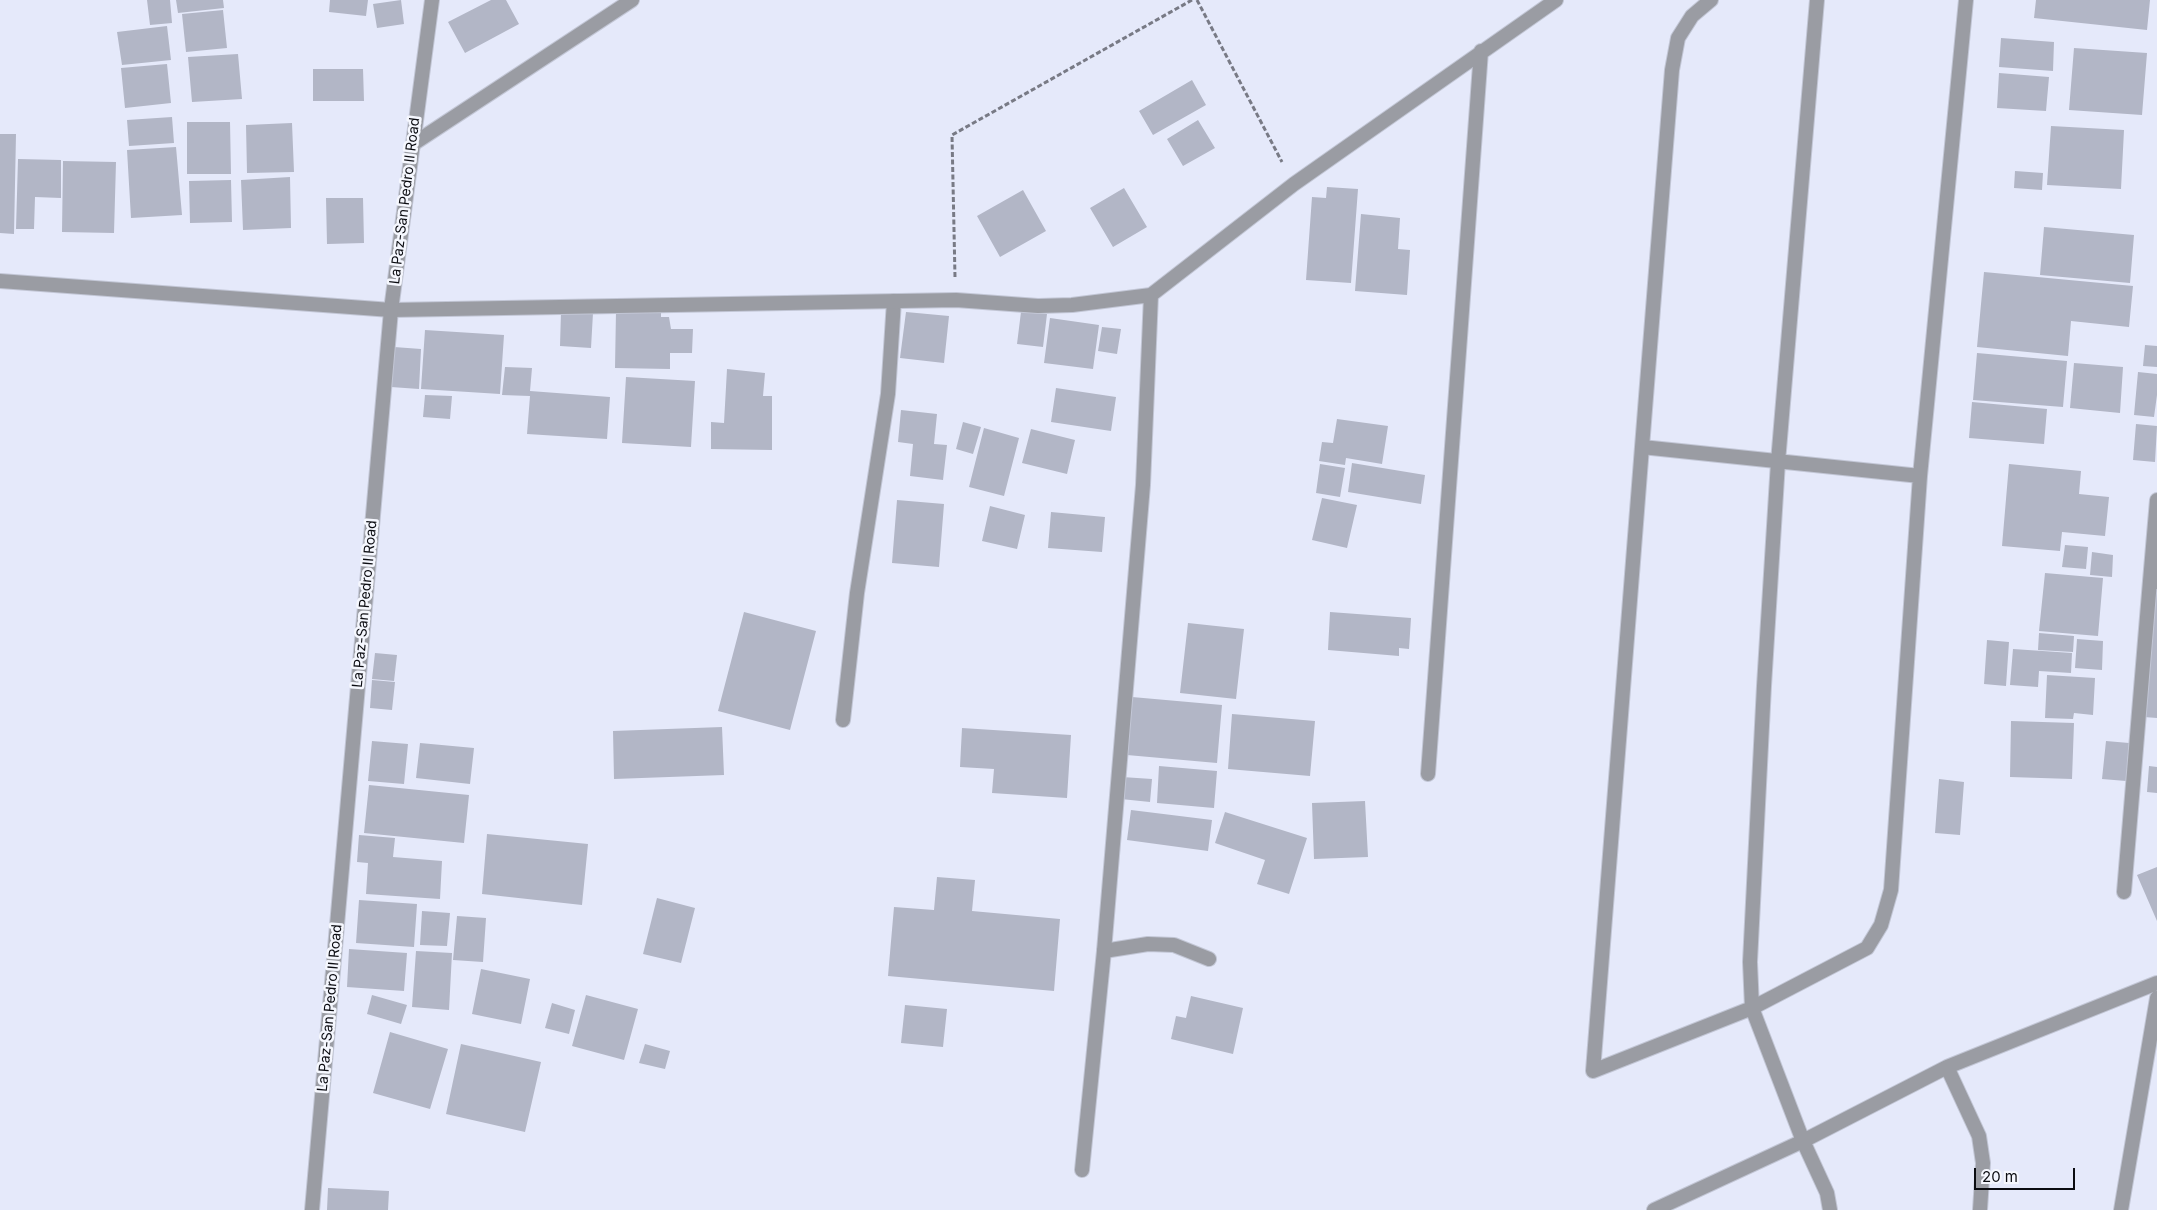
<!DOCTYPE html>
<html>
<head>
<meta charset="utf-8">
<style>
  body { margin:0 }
  #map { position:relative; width:2157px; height:1210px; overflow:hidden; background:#e5e9fa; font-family:Inter,sans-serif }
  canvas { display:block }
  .scale { position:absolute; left:1974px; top:1168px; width:101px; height:22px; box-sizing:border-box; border:2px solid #0b0c11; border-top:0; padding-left:6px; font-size:15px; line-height:18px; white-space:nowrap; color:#0b0c11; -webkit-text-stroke:4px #f5f7fe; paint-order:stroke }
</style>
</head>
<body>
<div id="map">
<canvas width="2157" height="1210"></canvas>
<div class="scale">20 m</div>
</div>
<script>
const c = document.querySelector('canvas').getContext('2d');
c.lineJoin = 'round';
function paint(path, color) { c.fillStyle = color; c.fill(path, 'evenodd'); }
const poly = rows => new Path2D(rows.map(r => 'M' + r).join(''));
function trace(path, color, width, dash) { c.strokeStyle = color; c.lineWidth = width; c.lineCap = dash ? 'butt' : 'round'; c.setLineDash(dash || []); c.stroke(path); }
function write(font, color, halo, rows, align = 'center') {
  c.font = font + ' Inter,sans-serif'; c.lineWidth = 5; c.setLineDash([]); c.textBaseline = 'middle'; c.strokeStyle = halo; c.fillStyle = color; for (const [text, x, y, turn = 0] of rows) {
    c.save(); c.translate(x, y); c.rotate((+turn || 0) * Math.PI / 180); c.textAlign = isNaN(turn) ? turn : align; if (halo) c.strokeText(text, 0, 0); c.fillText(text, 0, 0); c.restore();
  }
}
paint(poly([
  [147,0,170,0,172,23,150,25],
  [176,0,223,0,224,8,178,13],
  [330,0,368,0,366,16,329,12],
  [401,0,404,24,377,28,373,4],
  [491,0,506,0,519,24,465,53,448,22],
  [2036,0,2150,0,2147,30,2034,18],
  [223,10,227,48,186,52,182,14],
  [167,26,171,60,122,65,117,32],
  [2001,38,2054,42,2053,71,1999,67],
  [2074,48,2147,53,2142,115,2069,110],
  [238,54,242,99,192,102,188,57],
  [167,64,171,103,125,108,121,68],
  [313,69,363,69,364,101,313,101],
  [1999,73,2049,77,2046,111,1997,108],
  [1192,80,1206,105,1153,135,1139,111],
  [172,117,174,143,129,146,127,120],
  [1198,120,1215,148,1183,166,1167,139],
  [187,122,230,122,231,174,187,174],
  [292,123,294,172,247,173,246,125],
  [2051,126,2124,130,2121,189,2047,185],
  [0,134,16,134,14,234,0,233],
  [176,147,182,215,131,218,127,150],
  [18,159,61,160,61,198,35,197,34,229,16,229],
  [63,161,116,162,114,233,62,232],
  [2015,171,2043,173,2042,190,2014,188],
  [290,177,291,228,243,230,241,180],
  [231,180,232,222,190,223,189,181],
  [1327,187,1358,189,1351,283,1306,280,1312,197,1326,198],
  [1124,188,1147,227,1113,247,1090,208],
  [1023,190,1046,231,1000,257,977,216],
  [326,198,363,198,364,243,327,244],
  [1361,214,1400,218,1398,249,1410,250,1407,295,1355,291],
  [2044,227,2134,235,2130,283,2040,275],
  [1984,272,2133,286,2129,327,2071,321,2068,356,1977,347],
  [616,311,661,312,661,317,669,317,671,329,693,329,692,353,670,353,670,369,615,368],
  [561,312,593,313,591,348,560,346],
  [906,312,949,316,944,363,900,358],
  [1021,312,1047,314,1043,347,1017,344],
  [1050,318,1099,325,1093,369,1044,363],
  [1102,327,1121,329,1117,354,1098,351],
  [425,330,504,335,500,394,421,389],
  [2145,345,2157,346,2157,367,2143,366],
  [394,347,421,349,419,389,391,387],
  [1977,353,2067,361,2063,407,1973,400],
  [2074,363,2123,367,2120,413,2070,408],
  [505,367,532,368,530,391,610,397,607,439,527,434,530,396,502,395],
  [727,369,765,373,763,396,772,396,772,450,711,449,711,422,724,423],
  [2138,372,2157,374,2157,395,2154,417,2134,415],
  [626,377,695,381,691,447,622,443],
  [1056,388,1116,397,1111,431,1051,422],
  [425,395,452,396,450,419,423,417],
  [1972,402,2047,409,2044,444,1969,438],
  [901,410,937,414,934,444,947,445,943,480,910,476,913,444,898,442],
  [1337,419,1388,426,1382,464,1346,458,1345,465,1319,461,1322,442,1333,443],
  [963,422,981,427,973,454,956,449],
  [2136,424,2157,426,2155,462,2133,460],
  [984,428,1019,438,1004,496,969,487],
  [1031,429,1075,440,1067,474,1022,463],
  [1352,463,1425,475,1421,504,1348,492],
  [1320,464,1345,468,1340,497,1316,493],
  [2009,464,2081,471,2079,494,2109,497,2105,536,2062,532,2060,551,2002,546],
  [1322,498,1357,505,1347,548,1312,540],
  [897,500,944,504,939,567,892,563],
  [990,506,1025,515,1017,549,982,541],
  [1051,512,1105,517,1102,552,1048,548],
  [2065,545,2088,547,2086,569,2062,567],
  [2092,552,2113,555,2112,577,2090,575],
  [2045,573,2103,578,2098,636,2039,631],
  [2154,589,2157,589,2157,718,2144,717],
  [744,612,816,631,790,730,718,711],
  [1330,612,1411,618,1409,649,1399,648,1399,656,1328,650],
  [1188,623,1244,629,1236,699,1180,693],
  [2039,633,2074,636,2073,652,2038,650],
  [2077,639,2103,641,2102,670,2075,668],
  [1987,640,2009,642,2006,686,1984,684],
  [2013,649,2072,653,2071,673,2039,671,2038,687,2010,685],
  [375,653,397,655,394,681,372,679],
  [2047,675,2095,678,2093,715,2074,713,2073,719,2045,718],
  [372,680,395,682,392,710,370,708],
  [1132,697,1222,705,1217,763,1127,755],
  [1232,714,1315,721,1310,776,1228,769],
  [2011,721,2074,723,2072,779,2010,777],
  [722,727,724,775,614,779,613,731],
  [962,728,1071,735,1067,798,992,793,994,769,960,767],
  [372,741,408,744,404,784,368,781],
  [2106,741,2129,743,2126,781,2102,779],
  [420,743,474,748,470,784,416,778],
  [1159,766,1217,771,1214,808,1157,803],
  [2149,766,2157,767,2157,793,2147,792],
  [1122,777,1152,779,1150,802,1121,799],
  [1939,779,1964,782,1960,835,1935,833],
  [369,785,469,795,464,843,364,833],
  [1365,801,1368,857,1314,859,1312,803],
  [1131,810,1212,820,1208,851,1127,840],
  [1225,812,1307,838,1289,894,1257,884,1265,860,1215,843],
  [487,834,588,844,582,905,482,894],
  [359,835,395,838,393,857,442,861,440,899,366,894,368,863,357,862],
  [2157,867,2157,921,2137,875],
  [937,877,975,880,972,911,1060,919,1054,991,888,976,894,907,934,910],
  [657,898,695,908,681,963,643,954],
  [359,900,417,904,414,947,356,943],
  [422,911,450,913,447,946,420,945],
  [457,916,486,918,483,962,453,960],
  [349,949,407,953,404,991,347,987],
  [416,951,452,953,449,1010,412,1007],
  [481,969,530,979,521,1024,472,1014],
  [372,995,407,1005,401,1024,367,1014],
  [586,995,638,1009,624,1060,572,1046],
  [1191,996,1243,1008,1233,1054,1171,1039,1176,1016,1186,1018],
  [552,1003,575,1010,569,1034,545,1028],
  [905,1005,947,1009,943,1047,901,1043],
  [390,1032,448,1049,430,1109,373,1093],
  [461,1044,541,1062,525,1132,446,1114],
  [645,1044,670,1051,665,1069,639,1063],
  [328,1188,389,1191,388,1210,327,1210]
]), '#b2b6c6');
const service = poly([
  [413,144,632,0],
  [843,720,857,593,888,394,894,301],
  [1104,951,1148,944,1174,945,1209,959]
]);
const minor = poly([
  [1817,0,1778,462,1764,686,1750,962,1752,1008,1803,1141,1827,1193,1830,1210],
  [0,281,391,310,956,300,1038,306,1072,305,1151,295,1294,184,1556,0],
  [1642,447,1672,70,1678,38,1692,16,1711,0],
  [1920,476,1642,447,1593,1071,1752,1008,1867,948,1881,925,1891,890,1920,476,1966,0],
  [2157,500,2150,581,2157,582],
  [1428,774,1481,51],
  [2124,892,2150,581],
  [1947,1067,1979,1136,1983,1163,1980,1210],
  [1082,1170,1104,951,1143,485,1151,295],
  [1654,1210,1803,1141,1947,1067,2157,983],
  [2121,1210,2157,998]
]);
const tertiary = poly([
  [312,1210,391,310,432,0]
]);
trace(service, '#c2c6d5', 16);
trace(minor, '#c2c6d5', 16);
trace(tertiary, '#c2c6d5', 16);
trace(poly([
  [1197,0,1282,162],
  [955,277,952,135,1192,0]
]), '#787a85', 3, [5, 2.5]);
trace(service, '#9a9ca3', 14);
trace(minor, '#9a9ca3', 14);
trace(tertiary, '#9a9ca3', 14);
write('14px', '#0b0c11', '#f5f7fe', [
  ["La Paz-San Pedro II Road",405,201,-83],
  ["La Paz-San Pedro II Road",365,604,-85],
  ["La Paz-San Pedro II Road",330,1008,-85]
]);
</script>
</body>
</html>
